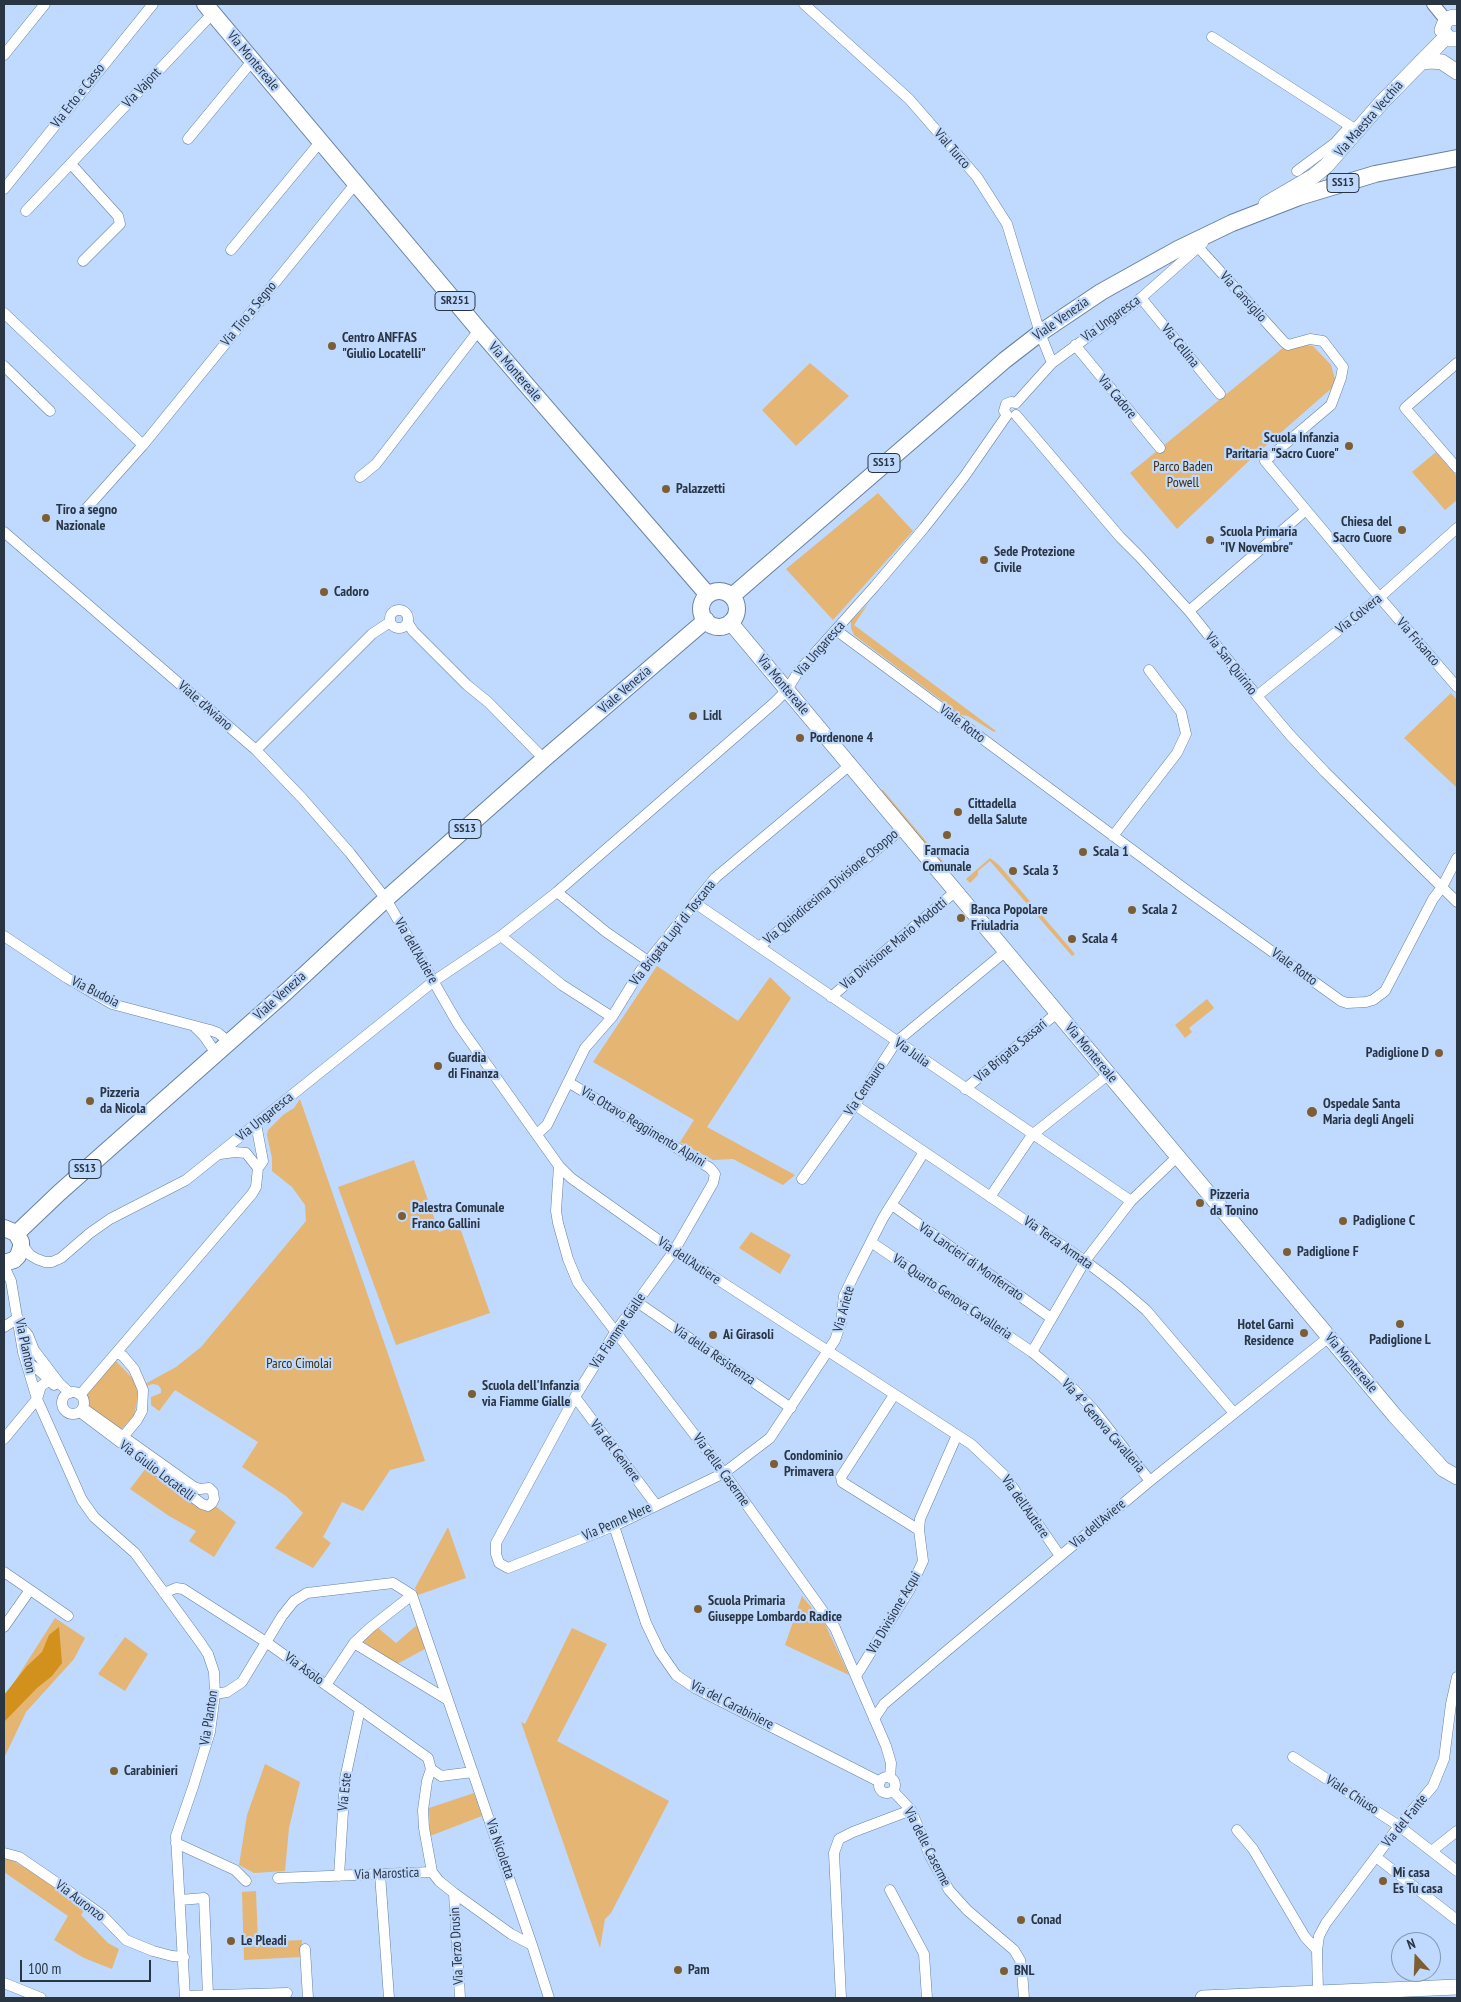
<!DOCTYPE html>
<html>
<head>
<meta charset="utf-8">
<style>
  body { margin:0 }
  #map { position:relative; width:1461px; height:2002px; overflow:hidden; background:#bfdafe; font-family:"PT Sans Narrow",sans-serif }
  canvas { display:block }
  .frame { position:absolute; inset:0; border:5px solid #2a3543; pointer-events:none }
  .north { position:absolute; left:1391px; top:1932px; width:50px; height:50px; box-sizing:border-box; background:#bfdafe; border:1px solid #8398b3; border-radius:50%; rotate:340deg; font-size:14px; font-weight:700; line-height:20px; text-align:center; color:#2a3543 }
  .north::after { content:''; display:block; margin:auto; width:18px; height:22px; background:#7c5e32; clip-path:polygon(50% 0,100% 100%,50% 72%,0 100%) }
  .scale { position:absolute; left:20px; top:1960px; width:131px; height:22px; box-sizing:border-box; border:2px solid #2a3543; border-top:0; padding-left:6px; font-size:15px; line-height:18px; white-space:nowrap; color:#2a3543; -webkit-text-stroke:4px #bfdafe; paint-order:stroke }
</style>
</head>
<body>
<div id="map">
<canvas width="1461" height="2002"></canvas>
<div class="frame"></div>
<div class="north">N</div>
<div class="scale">100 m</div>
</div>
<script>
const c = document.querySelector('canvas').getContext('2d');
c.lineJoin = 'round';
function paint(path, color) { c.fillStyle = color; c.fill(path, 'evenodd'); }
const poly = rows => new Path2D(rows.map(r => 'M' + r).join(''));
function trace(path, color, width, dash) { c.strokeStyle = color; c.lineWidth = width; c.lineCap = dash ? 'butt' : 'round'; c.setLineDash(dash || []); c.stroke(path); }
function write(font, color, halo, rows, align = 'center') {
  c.font = font + ' "PT Sans Narrow",sans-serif'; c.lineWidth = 4.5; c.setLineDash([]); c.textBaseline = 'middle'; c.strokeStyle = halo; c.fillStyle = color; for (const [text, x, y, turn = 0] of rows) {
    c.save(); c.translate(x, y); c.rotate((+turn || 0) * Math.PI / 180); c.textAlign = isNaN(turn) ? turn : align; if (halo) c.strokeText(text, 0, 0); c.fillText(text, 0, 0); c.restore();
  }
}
paint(poly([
  [1306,345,1313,346,1331,365,1335,379,1333,387,1253,457,1177,529,1130,473,1284,347],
  [810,363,849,396,796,446,762,410],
  [1436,452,1457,476,1457,500,1445,510,1412,472],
  [878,493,913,531,833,620,786,569],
  [868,604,854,625,996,731,994,732,968,716,961,715,854,635,851,628,851,621],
  [1451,693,1457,700,1457,788,1404,738],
  [883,790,951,871,949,873,881,791],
  [990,858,999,865,1075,954,1072,956,990,861,978,871,978,875,970,883,966,879],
  [657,966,738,1021,770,977,791,998,707,1127,795,1175,783,1185,733,1159,713,1160,680,1142,694,1120,593,1062],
  [1207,999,1214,1008,1189,1028,1192,1032,1185,1038,1175,1025],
  [300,1099,425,1461,390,1470,363,1511,342,1502,323,1537,331,1543,313,1568,275,1548,303,1513,286,1496,242,1467,258,1442,175,1390,159,1411,151,1405,151,1397,161,1393,161,1389,158,1385,153,1384,146,1386,145,1384,176,1367,201,1347,306,1221,305,1205,292,1187,272,1171,272,1158,267,1135,268,1130,283,1115,294,1108],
  [414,1160,439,1232,459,1225,490,1313,396,1345,338,1187],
  [751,1232,791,1255,780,1274,739,1248],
  [115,1360,135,1381,138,1397,134,1415,121,1430,85,1407,87,1403,84,1395],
  [146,1468,208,1512,214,1505,236,1522,214,1557,189,1541,196,1531,169,1516,130,1489],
  [448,1527,466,1578,418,1595,415,1588],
  [802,1596,825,1624,849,1675,785,1645],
  [55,1618,85,1638,74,1659,26,1712,5,1756,4,1698],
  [417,1625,425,1649,397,1664,362,1641,377,1627,396,1643],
  [572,1628,607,1644,557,1741,669,1801,611,1913,605,1919,600,1948,521,1722,525,1724],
  [125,1637,148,1654,125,1691,98,1674],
  [265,1764,300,1782,289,1828,285,1871,254,1873,239,1865,247,1815],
  [474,1793,482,1816,430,1836,429,1808],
  [7,1857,88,1905,81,1915,108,1943,119,1949,112,1969,84,1958,54,1940,68,1916,4,1872,4,1861],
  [256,1891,258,1942,302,1940,301,1957,244,1960,242,1892]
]), '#e4b573');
paint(poly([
  [59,1627,62,1663,52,1676,37,1688,4,1722,4,1695,27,1666,42,1652,49,1635]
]), '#d1911c');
const minor = poly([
  [804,4,909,99,977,177,1007,224,1040,333,1052,363],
  [1212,37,1358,131],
  [4,55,45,4],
  [188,139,253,60],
  [71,164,118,216,120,224,83,261],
  [1297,171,1335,143,1350,126],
  [4,189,153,4],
  [26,211,213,13],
  [1199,248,1284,342,1288,345,1310,339,1323,341,1343,367,1341,378,1331,405,1265,461,1306,510],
  [231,250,321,141],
  [1141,298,1220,394],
  [4,313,143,445],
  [1075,345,1160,448],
  [1457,363,1405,408,1457,468],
  [4,366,50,411],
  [1016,403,1052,363,1141,298,1203,243],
  [1007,415,1004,411,1006,404,1011,402,1016,403],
  [1016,415,1120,537,1139,556,1189,611,1257,696,1290,735,1325,772,1457,902],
  [360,477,376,464,479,330],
  [85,510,143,445,356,183],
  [4,532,256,750,302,798,350,853,386,899,458,1024,559,1166,571,1178,674,1251,971,1444,1005,1476,1060,1556],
  '390 619a9 9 0 1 1 18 0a9 9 0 1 1-18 0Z',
  [1189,611,1306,510,1369,585,1457,687],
  [408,623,413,631,467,685,488,702,544,759],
  [836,630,1189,892,1341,1001,1347,1003,1366,1002,1373,1000,1385,991,1433,899,1442,887,1457,858],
  [1257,696,1380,597,1457,528],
  [256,750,372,634,390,622],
  [1113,836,1177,753,1186,734,1181,712,1149,670],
  [557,892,606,932,648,961],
  [695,903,1131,1201],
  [4,936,67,978,112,1004,210,1030,218,1033,229,1042],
  [501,936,562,985,612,1017],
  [759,947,903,828],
  [831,997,956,891],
  [195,1027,204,1036,216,1053],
  [568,1082,710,1168,715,1174,713,1183,674,1251,616,1331,575,1397,496,1543,496,1554,499,1563,508,1568,614,1526,724,1473,770,1438,835,1340,841,1323,844,1296,853,1277,883,1218,924,1152],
  [965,1089,1057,1013],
  [855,1105,1085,1261,1118,1286,1146,1310,1234,1413],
  [537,1134,547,1125,585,1048,612,1017,641,970,715,878,850,765],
  [220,1154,235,1152,246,1153,258,1168,263,1161,256,1124],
  [559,1166,556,1211,558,1223,568,1259,578,1283,724,1473,835,1628,886,1746,891,1763,890,1778],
  [802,1179,855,1105,896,1042,1006,951],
  [990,1197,1032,1135,1109,1074],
  [892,1205,1051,1318],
  [871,1242,1032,1352,1062,1377,1093,1409,1150,1481],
  [21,1243,30,1255,37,1259,45,1262,52,1262,61,1258,90,1233,110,1219,186,1180,434,981,501,936,557,892,774,703,787,690,798,672,875,586,924,528,964,477,1007,415],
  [4,1266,11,1281,23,1352,37,1399,82,1500,94,1517,135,1553,200,1642,208,1654,214,1672,215,1694,210,1732,193,1787,176,1836,185,1998],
  [637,1302,791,1408],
  [20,1326,28,1335,34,1350,60,1384,70,1393],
  [4,1327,18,1318],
  [1032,1352,1085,1261,1131,1201,1178,1156],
  [117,1353,123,1356,134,1369,143,1390,142,1411,137,1420,123,1437],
  [26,1361,41,1372,54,1385],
  '62 1403a11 11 0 1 1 22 0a11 11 0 1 1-22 0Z',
  [80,1395,252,1194,256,1187,258,1168],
  [894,1395,841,1477,842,1482,919,1530],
  [575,1397,656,1505],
  [80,1412,202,1504,208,1506,212,1503,214,1499,213,1492,209,1488,200,1489,194,1487,83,1408],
  [4,1439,37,1399,41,1386,50,1380],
  [614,1526,646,1623,660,1652,676,1675,695,1688,880,1782],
  [4,1572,68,1616],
  [164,1593,176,1588,183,1589,266,1642,428,1758,431,1769,427,1781,423,1810,424,1828,432,1872],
  [4,1627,30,1590],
  [354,1643,448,1700],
  [856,1676,910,1589,923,1561,919,1530,920,1519,957,1435],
  [326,1685,354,1643,370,1628,412,1595],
  [215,1694,227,1692,242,1682,282,1616,294,1601,307,1593,393,1583,412,1595,532,1945,549,1998],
  [874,1719,884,1704,943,1654,1150,1481,1329,1337],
  [1293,1757,1399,1826,1457,1871],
  [431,1769,441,1776,473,1772],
  '879 1785a8 8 0 1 1 16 0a8 8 0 1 1-16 0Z',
  [893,1791,911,1810,930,1856,949,1890,967,1910,1014,1950,1020,1960,1022,1971,1024,1998],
  [1237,1830,1253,1849,1305,1937,1317,1950],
  [176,1843,235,1870,246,1881],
  [1433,1850,1457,1831],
  [4,1853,19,1857,60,1885,102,1915,126,1940,153,1951,172,1956,184,1957],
  [1376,1857,1457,1920],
  [380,1874,389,1998],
  [339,1876,345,1779,360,1709],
  [278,1878,432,1872,439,1881,454,1893,511,1934,532,1945],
  [890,1890,924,1954,927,1998],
  [454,1893,460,1998],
  [180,1900,204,1898,208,1995],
  [305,1949,308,1998],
  [4,1983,41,1998],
  [1318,1992,1317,1950,1319,1936,1326,1923,1399,1826,1433,1786,1444,1759,1451,1704,1457,1677],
  [185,1996,287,1993],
  [841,1998,834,1853,839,1839,853,1832,911,1810]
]);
const tertiary = poly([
  [1433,4,1446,20]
]);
const secondary = poly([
  [1457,18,1453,17,1446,20,1442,30,1449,39,1457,39],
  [1421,62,1432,61,1442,62,1457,72],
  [1266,204,1314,176,1327,165,1382,102,1446,37],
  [730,622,1395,1416,1443,1469,1457,1477],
  [1203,1998,1457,1987]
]);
const primary = poly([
  [205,4,479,330,708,595],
  '701 609a18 18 0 1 1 36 0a18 18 0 1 1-36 0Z',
  [732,596,1005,360,1040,333,1101,292,1178,249,1232,223,1299,197,1375,174,1457,158],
  [4,1228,16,1233,21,1242,21,1247,18,1256,14,1260,4,1263],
  [16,1234,59,1193,287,991,386,899,544,759,706,620]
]);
trace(minor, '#6780a1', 11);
trace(tertiary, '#6780a1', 14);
trace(secondary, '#6780a1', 16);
trace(primary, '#6780a1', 18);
trace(minor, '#fff', 10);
trace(tertiary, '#fff', 12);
trace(secondary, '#fff', 15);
trace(primary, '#fff', 16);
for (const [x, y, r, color] of [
  [332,346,5,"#7c5e32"],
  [1349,446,5,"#7c5e32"],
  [666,489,5,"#7c5e32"],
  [46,518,5,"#7c5e32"],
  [1402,530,5,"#7c5e32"],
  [1210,540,5,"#7c5e32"],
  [984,560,5,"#7c5e32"],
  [324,592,5,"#7c5e32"],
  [693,716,5,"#7c5e32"],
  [800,738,5,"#7c5e32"],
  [958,812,5,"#7c5e32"],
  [947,835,5,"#7c5e32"],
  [1083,852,5,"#7c5e32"],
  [1013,871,5,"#7c5e32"],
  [1132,910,5,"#7c5e32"],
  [961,918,5,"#7c5e32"],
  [1072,939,5,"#7c5e32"],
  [1439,1053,5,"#7c5e32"],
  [438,1066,5,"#7c5e32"],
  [90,1101,5,"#7c5e32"],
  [1312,1112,6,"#7c5e32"],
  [1200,1203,5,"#7c5e32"],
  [402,1216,5,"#7c5e32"],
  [1343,1221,5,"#7c5e32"],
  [1287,1252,5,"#7c5e32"],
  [1400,1324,5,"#7c5e32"],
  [1304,1333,5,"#7c5e32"],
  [713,1335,5,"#7c5e32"],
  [472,1394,5,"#7c5e32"],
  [774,1464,5,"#7c5e32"],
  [698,1609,5,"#7c5e32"],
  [114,1771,5,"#7c5e32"],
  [1383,1881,5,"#7c5e32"],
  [1021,1920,5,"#7c5e32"],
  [231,1941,5,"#7c5e32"],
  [678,1970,5,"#7c5e32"],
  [1004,1971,5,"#7c5e32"]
]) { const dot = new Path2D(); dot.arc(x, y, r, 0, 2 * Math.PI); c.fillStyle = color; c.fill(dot); trace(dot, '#bfdafe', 2); }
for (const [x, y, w] of [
  [1343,183,32],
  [455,301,40],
  [884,463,32],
  [465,829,32],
  [85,1169,32]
]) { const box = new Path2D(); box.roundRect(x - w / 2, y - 9.5, w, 19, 4); c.fillStyle = '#bfdafe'; c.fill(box); trace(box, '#2a3543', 1); }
write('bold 12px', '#2a3543', null, [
  ["SS13",1343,183],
  ["SR251",455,301],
  ["SS13",884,463],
  ["SS13",465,829],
  ["SS13",85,1169]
]);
write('14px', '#2a3543', '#bfdafe', [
  ["Via Montereale",253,61,50],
  ["Via Vajont",142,88,-47],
  ["Via Erto e Casso",78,96,-52],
  ["Via Maestra Vecchia",1369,119,-49],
  ["Vial Turco",952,149,49],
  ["Via Cansiglio",1243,297,48],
  ["Via Tiro a Segno",249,314,-51],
  ["Viale Venezia",1061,319,-35],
  ["Via Ungaresca",1111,319,-36],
  ["Via Cellina",1180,346,51],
  ["Via Montereale",515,372,49],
  ["Via Cadore",1117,397,50],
  ["Via Colvera",1359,614,-39],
  ["Via Frisanco",1418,642,49],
  ["Via Ungaresca",820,649,-49],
  ["Via San Quirino",1231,664,52],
  ["Via Montereale",783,685,50],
  ["Viale Venezia",625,690,-41],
  ["Viale d'Aviano",205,706,41],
  ["Viale Rotto",962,724,37],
  ["Via Quindicesima Divisione Osoppo",831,887,-40],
  ["Via Brigata Lupi di Toscana",673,933,-52],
  ["Via Divisione Mario Modotti",894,944,-40],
  ["Via dell'Autiere",416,951,60],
  ["Viale Rotto",1294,967,36],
  ["Via Budoia",95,992,27],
  ["Viale Venezia",280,996,-42],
  ["Via Brigata Sassari",1011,1051,-40],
  ["Via Julia",912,1053,35],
  ["Via Montereale",1091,1053,50],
  ["Via Centauro",865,1089,-56],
  ["Via Ungaresca",265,1117,-39],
  ["Via Ottavo Reggimento Alpini",643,1127,31],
  ["Via Terza Armata",1058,1243,35],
  ["Via dell'Autiere",689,1261,34],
  ["Via Lancieri di Monferrato",971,1262,35],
  ["Via Quarto Genova Cavalleria",952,1297,34],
  ["Via Ariete",844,1309,-75],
  ["Via Fiamme Gialle",618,1331,-56],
  ["Via Planton",25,1346,78],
  ["Via della Resistenza",714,1355,34],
  ["Via Montereale",1351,1363,50],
  ["Via 4° Genova Cavalleria",1103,1426,49],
  ["Via del Geniere",615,1451,53],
  ["Via delle Caserme",721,1470,54],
  ["Via Giulio Locatelli",157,1471,37],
  ["Via dell'Autiere",1025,1507,55],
  ["Via Penne Nere",617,1522,-24],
  ["Via dell'Aviere",1098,1524,-40],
  ["Via Divisione Acqui",894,1613,-60],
  ["Via Asolo",304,1669,36],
  ["Via del Carabiniere",732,1705,27],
  ["Via Planton",209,1718,-81],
  ["Via Este",345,1792,-84],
  ["Viale Chiuso",1352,1795,33],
  ["Via del Fante",1405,1821,-51],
  ["Via delle Caserme",927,1847,63],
  ["Via Nicoletta",500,1849,71],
  ["Via Marostica",387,1874,-2],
  ["Via Auronzo",80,1901,37],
  ["Via Terzo Drusin",457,1946,-93]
]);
write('bold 14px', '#2a3543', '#bfdafe', [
  ["Centro ANFFAS",342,338],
  ["\"Giulio Locatelli\"",342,354],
  ["Scuola Infanzia",1339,438,"right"],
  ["Paritaria \"Sacro Cuore\"",1339,454,"right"],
  ["Palazzetti",676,489],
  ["Tiro a segno",56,510],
  ["Nazionale",56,526],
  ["Chiesa del",1392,522,"right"],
  ["Sacro Cuore",1392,538,"right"],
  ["Scuola Primaria",1220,532],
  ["\"IV Novembre\"",1220,548],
  ["Sede Protezione",994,552],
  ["Civile",994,568],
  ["Cadoro",334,592],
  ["Lidl",703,716],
  ["Pordenone 4",810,738],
  ["Cittadella",968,804],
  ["della Salute",968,820],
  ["Farmacia",947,851,"center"],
  ["Comunale",947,867,"center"],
  ["Scala 1",1093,852],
  ["Scala 3",1023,871],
  ["Banca Popolare",971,910],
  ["Friuladria",971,926],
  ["Scala 2",1142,910],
  ["Scala 4",1082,939],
  ["Padiglione D",1429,1053,"right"],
  ["Guardia",448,1058],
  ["di Finanza",448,1074],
  ["Pizzeria",100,1093],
  ["da Nicola",100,1109],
  ["Ospedale Santa",1323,1104],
  ["Maria degli Angeli",1323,1120],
  ["Pizzeria",1210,1195],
  ["da Tonino",1210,1211],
  ["Palestra Comunale",412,1208],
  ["Franco Gallini",412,1224],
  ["Padiglione C",1353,1221],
  ["Padiglione F",1297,1252],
  ["Hotel Garnì",1294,1325,"right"],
  ["Residence",1294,1341,"right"],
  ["Ai Girasoli",723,1335],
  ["Padiglione L",1400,1340,"center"],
  ["Scuola dell'Infanzia",482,1386],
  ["via Fiamme Gialle",482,1402],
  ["Condominio",784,1456],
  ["Primavera",784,1472],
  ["Scuola Primaria",708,1601],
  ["Giuseppe Lombardo Radice",708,1617],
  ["Carabinieri",124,1771],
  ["Mi casa",1393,1873],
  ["Es Tu casa",1393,1889],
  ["Conad",1031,1920],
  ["Le Pleadi",241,1941],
  ["Pam",688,1970],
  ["BNL",1014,1971]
], 'left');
write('14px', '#452b00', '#bfdafe', [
  ["Parco Baden",1183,467],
  ["Powell",1183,483],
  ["Parco Cimolai",299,1364]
]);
</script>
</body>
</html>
